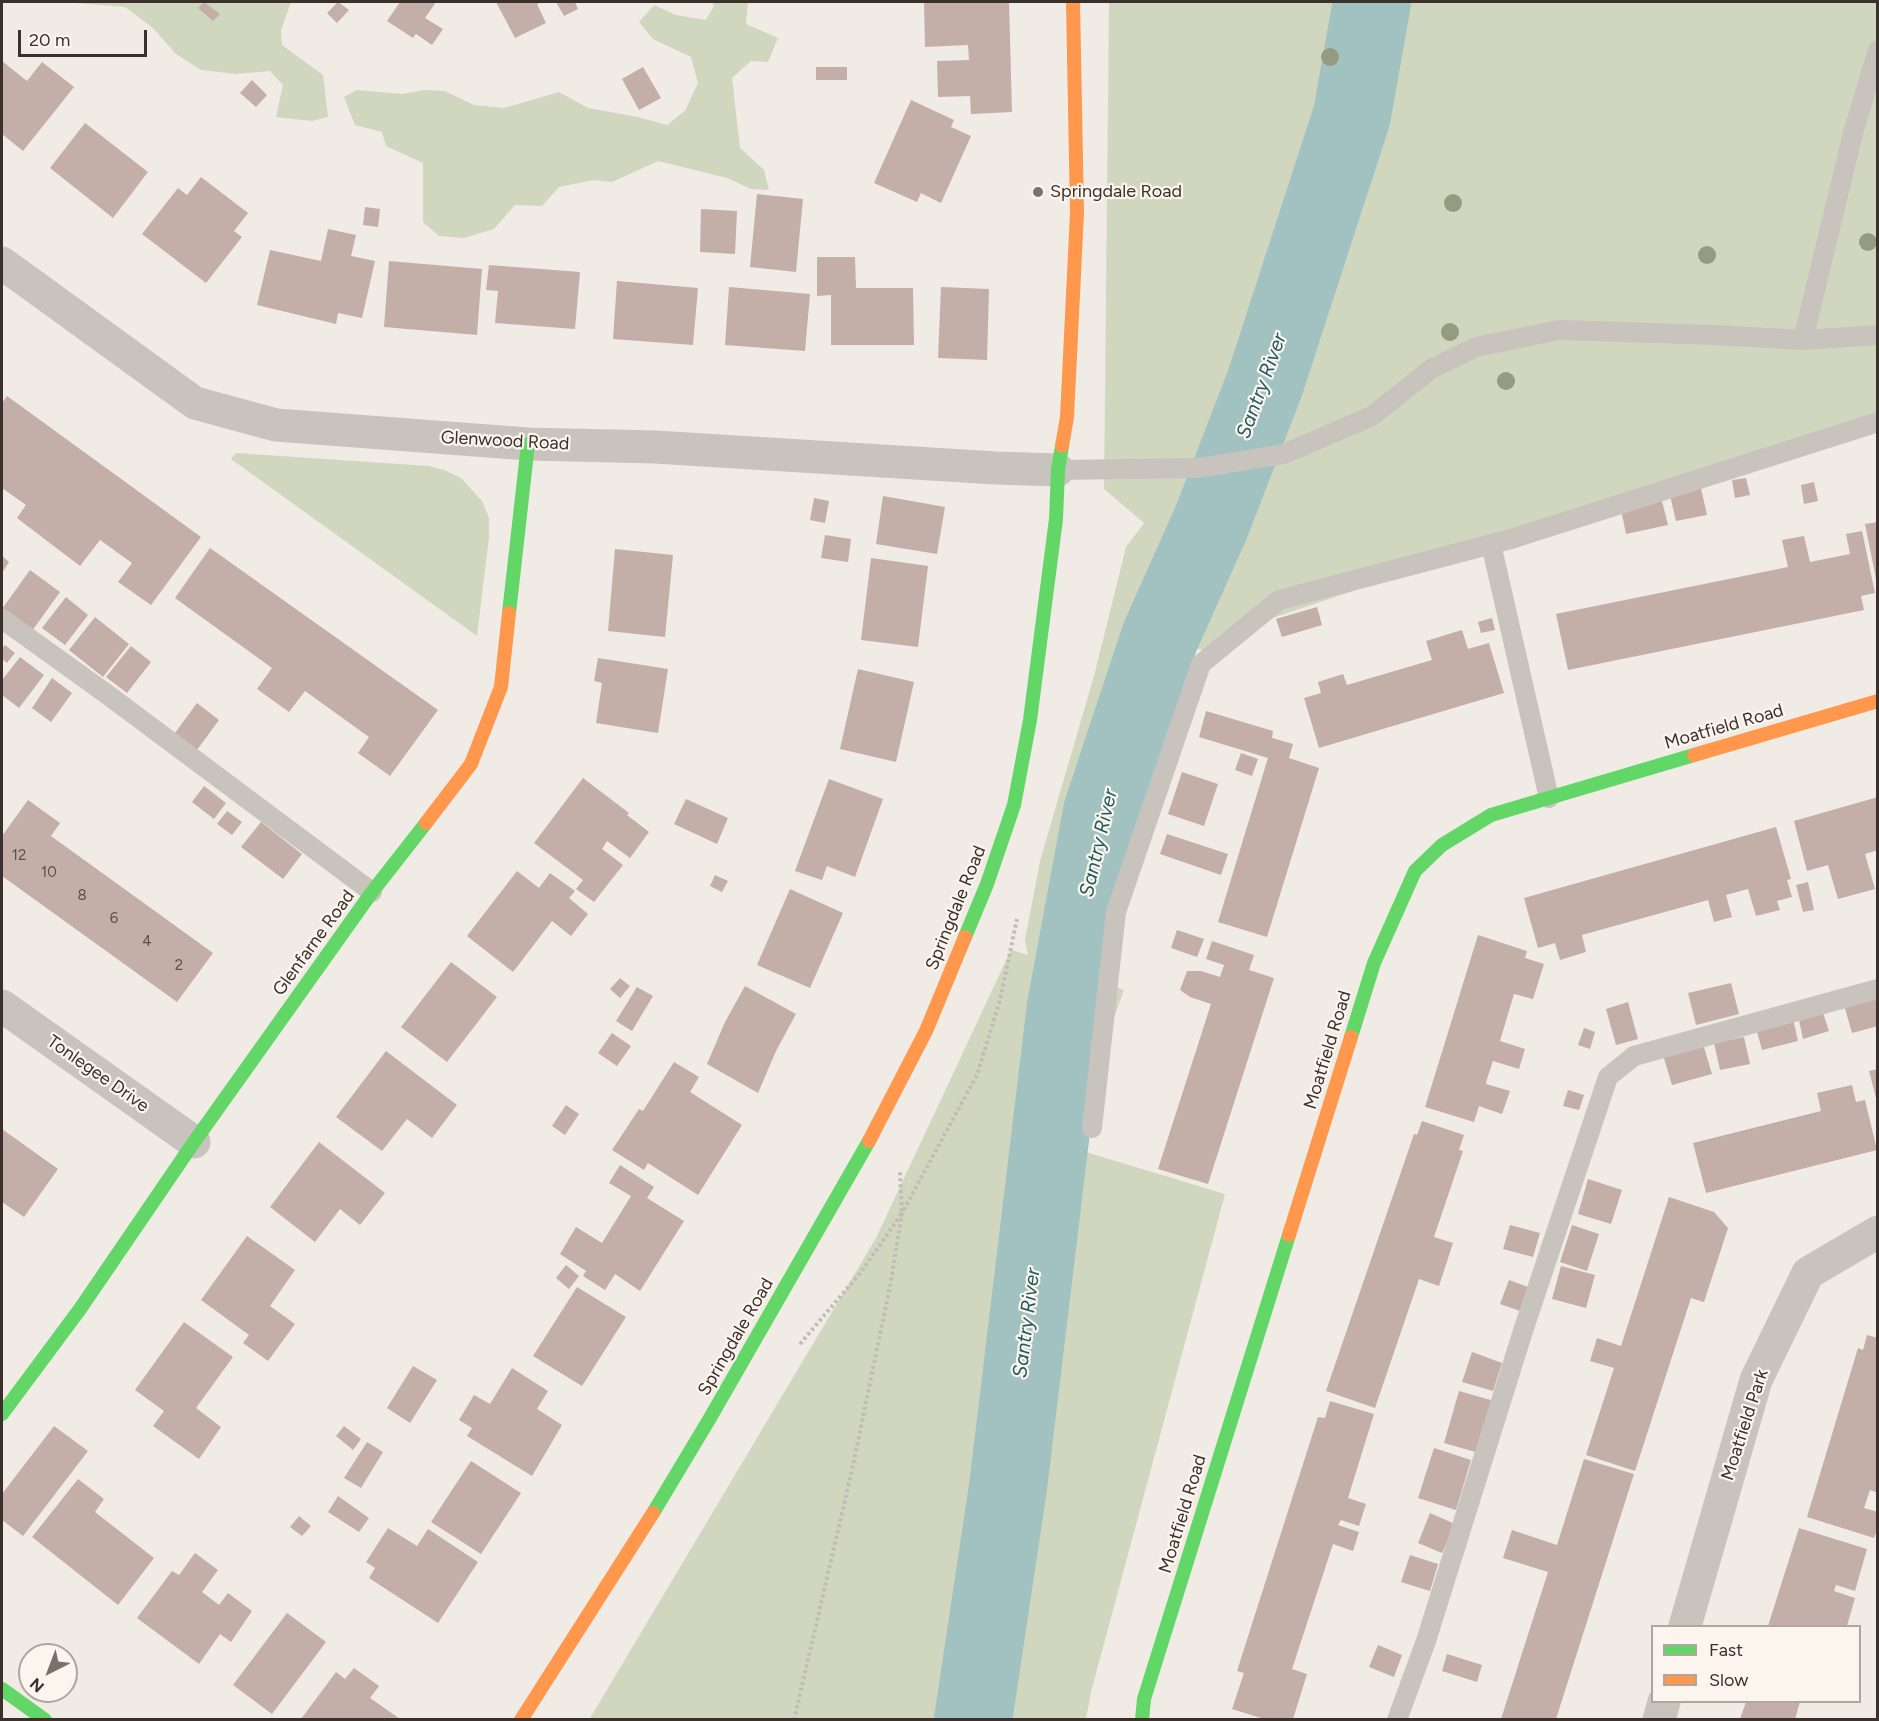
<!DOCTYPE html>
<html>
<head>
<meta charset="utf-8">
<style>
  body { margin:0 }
  #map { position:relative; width:1879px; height:1721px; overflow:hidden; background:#f0ebe5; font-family:Figtree,sans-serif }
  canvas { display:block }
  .frame { position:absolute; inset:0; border:3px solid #3b302b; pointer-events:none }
  .legend { position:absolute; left:1651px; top:1625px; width:210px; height:78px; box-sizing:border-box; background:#fbf5ee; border:2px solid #aea6a0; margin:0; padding:8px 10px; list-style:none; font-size:18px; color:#3b302b }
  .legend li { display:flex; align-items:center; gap:12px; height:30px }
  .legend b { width:30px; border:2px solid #aea6a0 }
  .north { position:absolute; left:18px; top:1643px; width:60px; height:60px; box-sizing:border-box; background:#fbf5ee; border:2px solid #aea6a0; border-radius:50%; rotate:222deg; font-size:16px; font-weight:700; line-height:24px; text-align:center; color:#3b302b }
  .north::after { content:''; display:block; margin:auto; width:21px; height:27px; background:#7a716c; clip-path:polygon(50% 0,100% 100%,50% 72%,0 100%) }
  .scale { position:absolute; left:18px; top:30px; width:129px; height:27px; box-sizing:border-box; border:3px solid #3b302b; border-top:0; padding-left:8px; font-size:18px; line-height:21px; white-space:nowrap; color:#3b302b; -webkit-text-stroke:4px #fbf5ee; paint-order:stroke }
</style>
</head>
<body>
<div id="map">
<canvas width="1879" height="1721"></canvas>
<div class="frame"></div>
<ul class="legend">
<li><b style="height:8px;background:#63d668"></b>Fast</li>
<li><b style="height:8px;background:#ff974d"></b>Slow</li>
</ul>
<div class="north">N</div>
<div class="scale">20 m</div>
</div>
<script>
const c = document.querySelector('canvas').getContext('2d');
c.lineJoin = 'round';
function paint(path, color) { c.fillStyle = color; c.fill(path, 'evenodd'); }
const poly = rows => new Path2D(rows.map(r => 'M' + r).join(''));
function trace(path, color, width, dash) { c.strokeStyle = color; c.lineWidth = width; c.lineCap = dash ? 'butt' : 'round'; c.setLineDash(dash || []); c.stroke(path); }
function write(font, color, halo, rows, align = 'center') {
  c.font = font + ' Figtree,sans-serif'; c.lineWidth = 4.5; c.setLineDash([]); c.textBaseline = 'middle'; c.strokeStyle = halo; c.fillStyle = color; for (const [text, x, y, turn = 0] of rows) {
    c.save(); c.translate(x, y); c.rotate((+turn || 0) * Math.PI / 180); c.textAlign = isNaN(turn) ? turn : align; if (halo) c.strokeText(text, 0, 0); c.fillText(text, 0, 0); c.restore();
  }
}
paint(poly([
  [64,2,291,2,281,30,282,45,323,75,328,117,312,121,276,117,283,85,270,71,236,74,201,70,176,54,153,28,125,7],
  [712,2,748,2,746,24,778,38,768,62,751,61,732,78,740,148,764,170,769,190,751,189,727,178,658,161,612,182,593,180,559,187,542,206,515,205,494,229,464,238,439,236,423,222,423,163,386,146,382,132,355,125,344,97,356,90,402,94,425,90,445,91,474,105,504,108,559,92,588,108,638,117,667,125,685,111,698,83,691,57,653,39,639,22,654,5,676,15,706,20,714,6],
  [1109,2,1877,2,1877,414,1261,622,1207,652,1189,645,1116,870,1090,977,1124,990,1066,1146,1225,1194,1091,1692,1086,1719,589,1720,876,1238,1011,950,1028,955,1025,940,1040,861,1094,676,1126,547,1144,523,1104,489],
  [236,453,429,466,444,470,461,478,482,501,489,518,489,537,477,636,231,459]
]), '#d1d6bf');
trace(poly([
  [973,1720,1008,1487,1066,1006,1102,812,1160,637,1211,523,1265,383,1352,115,1372,2]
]), '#a1c2c1', 78);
paint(poly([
  [204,2,220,14,213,21,198,8],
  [338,2,349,10,337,23,327,13],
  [400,2,436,2,425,18,443,29,432,45,416,34,413,38,387,21],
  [496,2,542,2,537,4,546,23,515,38],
  [556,2,575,2,578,9,564,16],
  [924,2,1009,2,1012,112,971,114,970,96,938,97,937,61,969,60,968,45,925,47],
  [2,61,27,81,42,62,74,87,23,151,2,134],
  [643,67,661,98,639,110,622,79],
  [816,67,847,67,847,80,816,80],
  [252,80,267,95,256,107,240,93],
  [911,100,954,120,951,127,971,136,941,203,921,193,917,202,874,183],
  [85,123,148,172,113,218,50,168],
  [201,177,248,213,234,231,242,237,206,283,142,234,178,188,187,195],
  [757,194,803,199,796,272,750,267],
  [365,207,380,209,378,227,363,225],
  [701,209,737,211,735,254,700,252],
  [328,229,356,235,351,256,375,261,362,318,338,313,336,324,257,305,270,250,321,261],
  [817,257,855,257,856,288,913,288,914,345,831,345,831,295,817,296],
  [389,261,482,269,477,335,384,327],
  [489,265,580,272,575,329,495,323,498,291,486,290],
  [617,281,698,288,693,345,613,339],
  [729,287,810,294,805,351,725,345],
  [941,287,989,289,987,360,938,358],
  [7,396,201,537,151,605,118,582,132,563,100,540,80,566,17,518,26,505,2,488,2,403],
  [1746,478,1750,495,1735,498,1732,480],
  [1814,482,1818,501,1804,504,1801,485],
  [1700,484,1707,515,1676,521,1669,491],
  [883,496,945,507,937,554,876,544],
  [814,498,829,501,825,523,810,520],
  [1662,501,1668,525,1626,534,1621,509],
  [1878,522,1878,579,1876,579,1865,524],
  [1862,531,1875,593,1861,596,1864,610,1568,670,1556,614,1788,567,1782,540,1804,536,1810,562,1850,554,1846,534],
  [825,535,851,539,848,562,821,558],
  [210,548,438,710,390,776,358,753,369,737,305,691,289,712,257,689,272,668,175,598],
  [615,549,673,555,665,637,608,631],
  [2,556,9,562,2,573],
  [871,558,928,566,918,647,861,640],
  [30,570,60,592,32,631,2,609],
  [66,597,88,615,65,645,42,628],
  [1317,607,1322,625,1282,637,1276,619],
  [95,617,129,644,103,677,69,650],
  [1492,618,1495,630,1481,633,1478,622],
  [1462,630,1468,649,1489,643,1504,693,1319,748,1304,698,1321,693,1318,682,1343,674,1347,685,1432,660,1426,641],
  [5,645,15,653,7,663,2,659,2,649],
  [131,646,151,662,127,693,106,677],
  [20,657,44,675,19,708,2,695,2,680],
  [598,658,668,669,658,733,596,723,602,683,594,681],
  [858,669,914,682,896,762,840,749],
  [52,678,72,693,51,722,32,708],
  [197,703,219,720,197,750,175,733],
  [1206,711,1273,731,1272,738,1293,744,1289,758,1319,768,1267,937,1218,922,1268,758,1199,737],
  [1241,753,1258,759,1252,776,1235,770],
  [1182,772,1218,784,1204,826,1168,814],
  [583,778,629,813,627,815,649,832,630,858,607,841,602,849,623,865,594,902,576,889,583,880,534,843],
  [829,779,883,799,855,877,827,866,822,880,795,871],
  [204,786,226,803,214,819,192,802],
  [1878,797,1878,850,1865,854,1875,889,1838,899,1828,865,1807,871,1794,821],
  [686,799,728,818,717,844,674,824],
  [28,800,60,823,51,836,213,953,177,1002,2,876,2,836],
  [227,811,242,822,232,835,217,824],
  [261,822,302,854,283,879,241,847],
  [1776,827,1791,879,1787,880,1792,897,1777,901,1780,910,1756,916,1748,889,1726,895,1732,917,1714,922,1708,900,1582,935,1586,952,1560,960,1555,943,1538,948,1524,898],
  [1167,834,1228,854,1221,875,1160,854],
  [517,871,539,888,550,873,575,891,569,898,588,914,571,936,552,921,513,972,467,936],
  [715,875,728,881,722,892,710,886],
  [1808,882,1814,910,1803,912,1796,885],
  [790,889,843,913,810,988,757,965],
  [1177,930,1204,939,1197,957,1171,948],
  [1478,935,1527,951,1525,958,1544,964,1533,999,1514,994,1500,1041,1525,1049,1519,1069,1493,1061,1487,1079,1486,1084,1510,1091,1502,1114,1479,1106,1474,1122,1425,1107],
  [1212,941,1254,955,1249,970,1274,978,1208,1184,1158,1169,1211,1004,1190,997,1180,990,1187,971,1201,971,1220,977,1224,965,1206,959],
  [451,962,497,997,447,1062,401,1027],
  [620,978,630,986,620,998,610,989],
  [1731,983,1739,1014,1696,1025,1688,993],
  [745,986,796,1014,776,1051,758,1093,707,1064,725,1022],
  [637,987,653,996,632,1031,616,1021],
  [1878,996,1878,1026,1852,1033,1844,1005],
  [1628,1002,1638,1039,1616,1045,1606,1009],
  [1823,1013,1829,1031,1803,1039,1799,1020],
  [1793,1019,1798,1041,1762,1050,1756,1028],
  [1584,1028,1595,1032,1590,1049,1578,1045],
  [612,1033,631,1046,617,1066,598,1053],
  [1744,1037,1750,1064,1720,1070,1714,1043],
  [1703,1044,1712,1074,1672,1085,1663,1055],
  [386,1051,457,1105,432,1138,407,1119,382,1151,336,1117],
  [674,1062,699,1077,690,1092,742,1125,698,1195,648,1163,644,1170,612,1150,639,1109,643,1111],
  [1878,1069,1878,1102,1877,1102,1869,1071],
  [1852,1085,1856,1102,1865,1100,1877,1150,1706,1193,1693,1143,1821,1111,1817,1093],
  [1568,1090,1584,1095,1579,1110,1563,1106],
  [566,1105,579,1114,565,1135,552,1126],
  [1422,1121,1464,1135,1459,1150,1463,1151,1434,1237,1453,1243,1439,1286,1419,1279,1375,1408,1326,1391,1414,1134,1417,1135],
  [2,1129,58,1169,24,1217,2,1202],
  [319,1142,385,1193,360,1225,340,1209,315,1242,270,1207],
  [620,1165,654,1187,647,1198,684,1221,640,1291,615,1274,605,1290,583,1276,586,1271,560,1254,576,1227,602,1243,631,1196,609,1183],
  [1588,1179,1622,1190,1611,1224,1578,1214],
  [1669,1197,1714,1212,1728,1228,1704,1302,1691,1298,1635,1471,1586,1455,1614,1368,1590,1361,1597,1338,1621,1346],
  [1510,1225,1540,1233,1533,1257,1503,1249],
  [1572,1225,1599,1234,1587,1271,1560,1262],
  [247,1236,295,1270,270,1306,295,1324,268,1361,243,1343,249,1335,201,1300],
  [566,1265,579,1276,569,1289,556,1278],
  [1561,1266,1595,1275,1586,1308,1552,1299],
  [1509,1280,1528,1287,1520,1311,1500,1304],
  [577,1287,626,1317,582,1386,533,1356],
  [184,1322,233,1357,196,1408,221,1427,199,1459,153,1426,164,1411,135,1390],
  [1867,1335,1878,1338,1878,1493,1870,1490,1864,1508,1878,1512,1878,1527,1874,1538,1807,1517,1858,1348,1863,1350],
  [1472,1352,1502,1363,1493,1391,1462,1382],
  [413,1366,437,1380,410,1423,387,1408],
  [512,1368,548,1391,537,1409,562,1425,532,1476,467,1436,472,1428,459,1420,474,1395,490,1404],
  [1459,1391,1494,1401,1479,1453,1444,1443],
  [1330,1401,1374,1414,1348,1498,1366,1504,1359,1526,1341,1520,1338,1525,1359,1532,1353,1551,1333,1544,1292,1669,1307,1674,1293,1719,1264,1719,1232,1709,1244,1673,1237,1671,1318,1417,1325,1418],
  [54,1426,88,1451,23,1536,2,1520,2,1494],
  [344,1426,361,1439,353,1450,336,1436],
  [367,1442,383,1452,361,1488,344,1478],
  [1434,1448,1471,1460,1456,1510,1418,1498],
  [1584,1459,1634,1474,1556,1719,1501,1719,1548,1572,1503,1558,1512,1530,1557,1545],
  [471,1461,521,1493,481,1554,431,1522],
  [78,1479,104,1499,95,1512,154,1558,118,1605,32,1537],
  [338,1496,369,1518,359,1532,328,1512],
  [1430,1513,1455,1524,1442,1553,1418,1543],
  [299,1516,311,1526,302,1536,290,1527],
  [388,1528,417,1546,428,1529,478,1562,438,1623,369,1578,375,1568,366,1562],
  [1799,1528,1867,1549,1855,1591,1836,1585,1834,1591,1855,1598,1847,1626,1768,1626],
  [195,1553,218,1570,202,1592,219,1605,228,1593,252,1611,231,1642,220,1634,199,1664,137,1618,172,1571,179,1575],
  [1410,1555,1438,1564,1430,1591,1401,1582],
  [287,1613,326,1642,272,1714,233,1685],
  [1378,1645,1402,1655,1394,1677,1369,1667],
  [1447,1654,1482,1665,1477,1682,1442,1671],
  [354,1668,379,1686,370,1698,400,1719,301,1719,336,1672,345,1679],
  [1746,1702,1800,1702,1795,1719,1740,1719]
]), '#c3afa7');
trace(poly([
  [800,1344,861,1272,902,1213,900,1170],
  [794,1720,852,1470,891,1281,902,1213,977,1075,1000,1000,1017,919]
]), '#c2bbb6', 4, [3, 3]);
trace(poly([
  [1803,340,1878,335],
  [1058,470,1198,468,1284,454,1372,416,1431,369,1476,347,1559,330,1716,335,1803,340,1853,133,1878,50],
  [1491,544,1549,798],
  [2,619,108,695,372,892],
  [1092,1128,1116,912,1201,664,1279,600,1511,539,1878,422],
  [1397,1720,1426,1641,1523,1331,1608,1077,1634,1056,1878,989]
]), '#c9c3be', 20);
trace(poly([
  [2,263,195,403,276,425,528,444,655,447,996,468,1058,470],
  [2,1006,194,1142],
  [1685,1626,1756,1380,1808,1273,1878,1232],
  [1659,1720,1664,1702]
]), '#c9c3be', 33);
trace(poly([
  [509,613,528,444],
  [965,937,987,884,1014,805,1030,720,1056,519,1058,470,1062,446],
  [1351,1037,1374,963,1415,871,1442,845,1491,815,1694,755],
  [2,1414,80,1309,194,1142,372,892,426,823],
  [653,1513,710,1418,869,1141],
  [2,1689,45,1720],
  [1142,1720,1144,1699,1289,1235]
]), '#63d668', 14);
trace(poly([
  [1062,446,1067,417,1077,213,1073,2],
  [1694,755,1878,701],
  [426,823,471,764,501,687,509,613],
  [869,1141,926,1031,965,937],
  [1289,1235,1351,1037],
  [521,1720,653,1513]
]), '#ff974d', 14);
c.fillStyle = '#959b80';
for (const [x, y] of [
  [1330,57],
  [1453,203],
  [1868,242],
  [1707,255],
  [1450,332],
  [1506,381]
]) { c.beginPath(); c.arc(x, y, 9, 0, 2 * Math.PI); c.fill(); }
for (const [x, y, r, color] of [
  [1038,192,6,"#7a716c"]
]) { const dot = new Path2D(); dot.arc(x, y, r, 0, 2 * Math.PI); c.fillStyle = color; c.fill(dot); trace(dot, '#fbf5ee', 2); }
write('15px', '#5d504a', null, [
  ["12",19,856],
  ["10",49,873],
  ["8",82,896],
  ["6",114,919],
  ["4",147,942],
  ["2",179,966]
]);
write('18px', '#3b302b', '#fbf5ee', [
  ["Springdale Road",1050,192]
], 'left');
write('18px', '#3b302b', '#fbf5ee', [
  ["Glenwood Road",505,441,3],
  ["Moatfield Road",1724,727,-16],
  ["Springdale Road",956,908,-68],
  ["Glenfarne Road",314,943,-54],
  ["Moatfield Road",1328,1050,-73],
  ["Tonlegee Drive",98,1074,35],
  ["Springdale Road",736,1337,-60],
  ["Moatfield Park",1745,1425,-72],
  ["Moatfield Road",1183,1514,-73]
]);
write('italic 20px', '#1f5a5e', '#fbf5ee', [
  ["Santry River",1262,386,-70],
  ["Santry River",1099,843,-77],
  ["Santry River",1027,1323,-83]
]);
</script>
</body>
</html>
